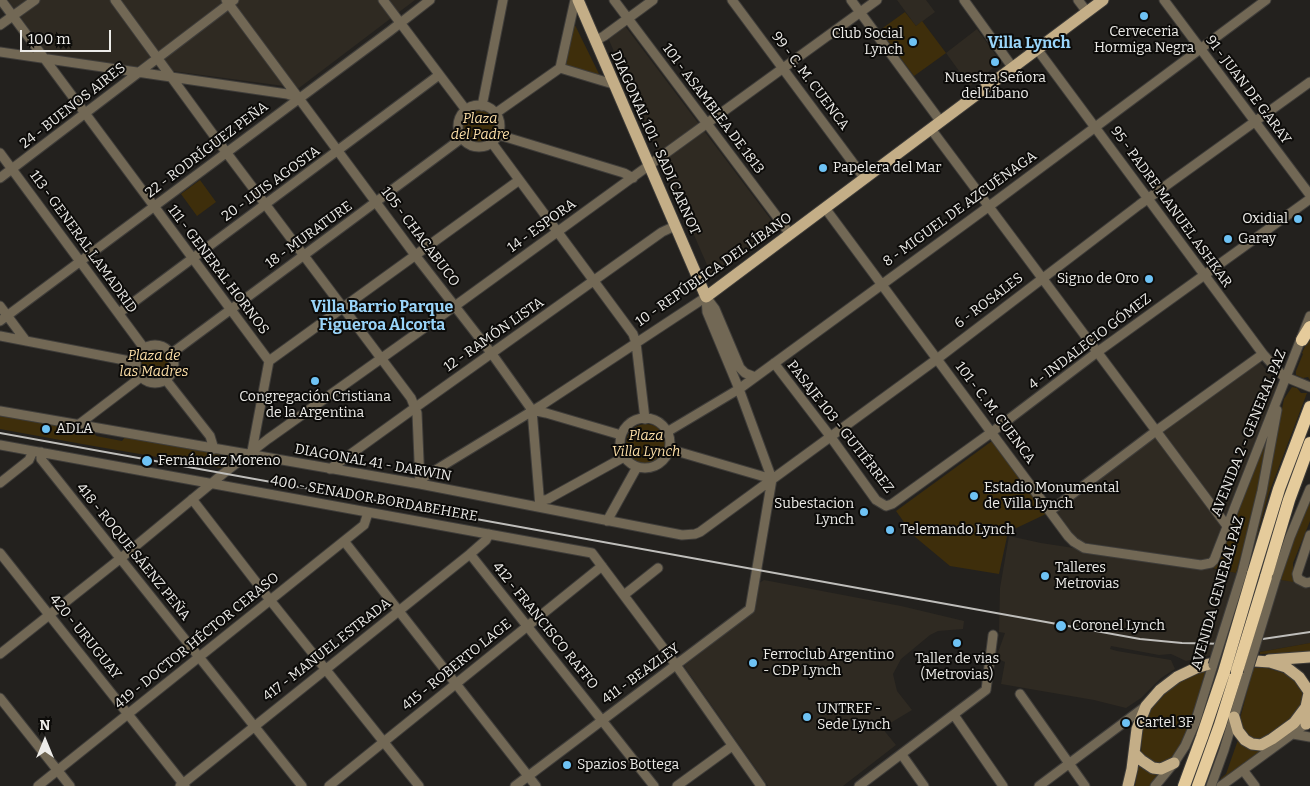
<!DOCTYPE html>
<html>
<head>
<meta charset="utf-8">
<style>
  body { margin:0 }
  #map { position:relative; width:1310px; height:786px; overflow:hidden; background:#23211e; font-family:Bitter,serif }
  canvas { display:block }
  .north { position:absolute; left:20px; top:716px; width:50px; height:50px; -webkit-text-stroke:4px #0c0b09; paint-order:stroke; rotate:0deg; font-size:14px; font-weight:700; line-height:20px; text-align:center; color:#edece9 }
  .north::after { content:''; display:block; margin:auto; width:18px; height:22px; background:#edece9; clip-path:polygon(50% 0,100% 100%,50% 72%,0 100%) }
  .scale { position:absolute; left:20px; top:30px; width:91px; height:22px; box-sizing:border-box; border:2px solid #edece9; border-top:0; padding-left:6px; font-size:15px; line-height:18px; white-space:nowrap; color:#edece9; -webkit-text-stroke:4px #0c0b09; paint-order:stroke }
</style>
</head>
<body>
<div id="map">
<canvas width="1310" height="786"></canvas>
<div class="north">N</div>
<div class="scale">100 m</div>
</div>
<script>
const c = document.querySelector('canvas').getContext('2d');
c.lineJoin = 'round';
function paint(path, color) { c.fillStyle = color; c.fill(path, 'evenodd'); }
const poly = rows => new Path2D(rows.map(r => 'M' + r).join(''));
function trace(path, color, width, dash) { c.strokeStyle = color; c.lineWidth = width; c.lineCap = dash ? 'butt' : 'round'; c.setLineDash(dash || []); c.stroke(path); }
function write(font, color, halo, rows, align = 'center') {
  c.font = font + ' Bitter,serif'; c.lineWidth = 4; c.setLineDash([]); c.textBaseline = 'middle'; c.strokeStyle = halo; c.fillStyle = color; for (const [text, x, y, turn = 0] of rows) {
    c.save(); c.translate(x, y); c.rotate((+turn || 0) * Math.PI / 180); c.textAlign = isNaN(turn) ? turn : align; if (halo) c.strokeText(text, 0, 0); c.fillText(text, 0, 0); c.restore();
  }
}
paint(poly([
  [8,0,415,0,299,88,172,71,158,52,135,68,49,56],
  [897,0,926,0,935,12,916,26],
  [625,26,775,225,774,230,716,275,711,274,609,40,610,34],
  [977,29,1001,62,970,86,946,53],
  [1259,361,1276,382,1278,387,1264,420,1212,558,1205,561,1081,542,1073,538,1055,511],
  [1009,536,1041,543,1310,584,1310,643,1260,652,1212,655,1186,661,1171,654,1159,655,1111,646,1110,649,1117,651,1171,660,1175,669,1161,678,1141,698,1126,708,1094,700,1001,684,1005,662,996,658,1005,633,999,632,1000,588],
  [764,580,901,606,964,621,963,629,938,631,930,635,901,659,893,674,897,691,912,710,882,728,896,745,843,786,768,786,684,666,755,610,759,583]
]), '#2f2a22');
paint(poly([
  [905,12,916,26,922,21,946,53,914,76,880,30],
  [572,19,600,76,563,65],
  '463 127a17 17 0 1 1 34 0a17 17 0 1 1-34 0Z',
  [200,180,216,202,197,216,181,194],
  [1310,336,1310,380,1308,377,1303,378,1296,375,1296,371,1303,354,1302,353],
  '139 364a15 15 0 1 1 30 0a15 15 0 1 1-30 0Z',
  [1292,387,1297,388,1301,393,1307,393,1269,493,1252,553,1284,399],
  [0,414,92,430,96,436,122,441,125,437,230,456,221,468,82,444,0,429],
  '626 444a20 20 0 1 1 40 0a20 20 0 1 1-40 0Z',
  [1264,439,1267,440,1255,506,1236,573,1207,567,1218,562,1221,556],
  [992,441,1046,514,1008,532,999,574,950,566,914,536,896,511],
  [1310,499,1310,521,1293,563,1293,573,1300,583,1281,580,1289,553],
  [1310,643,1310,652,1260,654,1260,652],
  [1253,668,1267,668,1290,675,1294,678,1302,691,1303,697,1300,712,1260,742,1245,737,1240,719],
  [1206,669,1189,729,1184,740,1170,761,1155,765,1141,753,1143,724,1150,710,1170,689,1183,680],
  [1304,722,1220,783,1221,778,1226,774,1239,737,1249,747],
  [1139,763,1161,773,1150,786,1135,786]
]), '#3e2e0b');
const minor = poly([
  [1,0,269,361,252,451],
  [115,0,226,152,411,398,417,413,420,484],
  [226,0,415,255,492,354,532,410,540,507],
  [383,0,466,110],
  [614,0,790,234],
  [732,0,865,179],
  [851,0,941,122],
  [964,0,1013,68],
  [1078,0,1087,12],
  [1164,0,1310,195],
  [0,25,35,0],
  [595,41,604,36,653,0],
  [1037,49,1263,354,1283,376,1310,387],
  [0,52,287,94,299,98],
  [560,68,613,84],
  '458 126a21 21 0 1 1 42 0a21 21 0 1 1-42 0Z',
  [482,106,503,0],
  [496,113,560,68,575,0],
  [931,129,1227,526],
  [499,135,624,173,633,178],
  [492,143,633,334,636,343,645,419],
  [0,153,144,348],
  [0,178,234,0],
  [825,208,1068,536,1074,542,1084,548,1201,565,1211,563,1214,560,1310,316],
  [706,297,715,309,740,368,745,373,755,377],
  [0,306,26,341],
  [119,313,439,75],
  [0,321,390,31,430,0],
  [0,336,135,362],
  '136 364a19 19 0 1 1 38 0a19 19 0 1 1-38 0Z',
  [172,353,462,138],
  [269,361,518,181],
  [774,363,830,436,876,500,886,506,892,504,992,432,1096,353,1310,199],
  [166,380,210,436,214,449],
  [532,410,546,413,621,435],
  [0,411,420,484,682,535,695,534,700,532,937,359,1139,205,1310,82],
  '620 443a25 25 0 1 1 50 0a25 25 0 1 1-50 0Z',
  [78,425,141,377],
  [667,432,739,389,988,207,1266,0],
  [0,445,592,553,676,665,761,786],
  [669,449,772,479],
  [41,452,41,459,302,786],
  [330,469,416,407,662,232,675,226],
  [421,479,542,405,706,297],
  [0,483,29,460,33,451],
  [192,499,270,600,419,786],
  [540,501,548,499,624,457],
  [1050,511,1156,431,1263,354],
  [607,521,637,467],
  [1310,535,1297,574,1298,579,1306,583,1310,582],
  [344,541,536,786],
  [0,553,185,786],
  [470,554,654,786],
  [1242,573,1262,491,1277,410],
  [1276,578,1290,537,1310,489],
  [624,595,658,568],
  [0,654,121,558,224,473,268,439,455,306,877,0],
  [1020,694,1085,786],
  [0,698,70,786],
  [954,715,1003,786],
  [1293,734,1310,737],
  [902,755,924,786],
  [1243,770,1255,786],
  [38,786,344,541,364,525,368,513],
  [180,786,470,554,486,540,489,534],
  [329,786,602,566],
  [515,786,750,609,772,479,739,389,707,312,706,297],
  [677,786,732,746],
  [859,786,986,690,993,635],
  [1039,786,1146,706],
  [1155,786,1174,763,1185,746,1195,723,1213,665],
  [1211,786,1224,750,1248,670],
  [1221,786,1310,721]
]);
const major = poly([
  [578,0,706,297,1103,0],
  [1269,660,1310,657],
  [1255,661,1270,662,1286,667,1299,677,1308,690],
  [1234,717,1238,731,1245,740,1252,744,1261,745,1272,739,1294,723,1306,707],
  [1306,724,1306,707,1309,693],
  [1134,753,1141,760,1153,768,1161,769,1174,763],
  [1128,786,1132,769,1137,729,1146,706,1160,690,1177,677,1196,668,1209,664]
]);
const highway = poly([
  [1302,340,1310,327],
  [1253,574,1279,489,1310,407],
  [1266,577,1289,500,1310,443],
  [1184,786,1202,737,1224,672],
  [1198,786,1220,725,1237,671]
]);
trace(minor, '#3f3d3a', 11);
trace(major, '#3f3d3a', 13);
trace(highway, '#3f3d3a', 14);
trace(minor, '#726855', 9);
trace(major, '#c4ae87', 11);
trace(highway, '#e5cb9b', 12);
trace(poly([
  [0,433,1140,639,1182,643,1229,644,1310,632]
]), '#bfbebb', 2);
const minorBridge = poly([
  [1213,665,1242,573],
  [1248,670,1276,578]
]);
const highwayBridge = poly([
  [1237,671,1266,577],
  [1224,672,1253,574]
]);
trace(minorBridge, '#3f3d3a', 11, []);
trace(highwayBridge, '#3f3d3a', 14, []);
trace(minorBridge, '#726855', 9);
trace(highwayBridge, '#e5cb9b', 12);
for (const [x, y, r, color] of [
  [1144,16,5,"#6ec2f4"],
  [913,42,5,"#6ec2f4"],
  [995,62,5,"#6ec2f4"],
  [823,168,5,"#6ec2f4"],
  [1298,219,5,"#6ec2f4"],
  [1228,239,5,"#6ec2f4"],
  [1149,279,5,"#6ec2f4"],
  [315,381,5,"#6ec2f4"],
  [46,429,5,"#6ec2f4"],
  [147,461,6,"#6ec2f4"],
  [974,496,5,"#6ec2f4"],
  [864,512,5,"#6ec2f4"],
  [890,530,5,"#6ec2f4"],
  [1045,576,5,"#6ec2f4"],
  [1061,626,6,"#6ec2f4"],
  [957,643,5,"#6ec2f4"],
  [753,663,5,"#6ec2f4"],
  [807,717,5,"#6ec2f4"],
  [1126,723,5,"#6ec2f4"],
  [567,765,5,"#6ec2f4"]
]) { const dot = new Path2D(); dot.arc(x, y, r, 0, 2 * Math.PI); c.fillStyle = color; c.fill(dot); trace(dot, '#0c0b09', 2); }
write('14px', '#edece9', '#0c0b09', [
  ["Cerveceria",1144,32,"center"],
  ["Hormiga Negra",1144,48,"center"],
  ["Club Social",903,34,"right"],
  ["Lynch",903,50,"right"],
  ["Nuestra Señora",995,78,"center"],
  ["del Líbano",995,94,"center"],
  ["Papelera del Mar",833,168],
  ["Oxidial",1288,219,"right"],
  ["Garay",1238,239],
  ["Signo de Oro",1139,279,"right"],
  ["Congregación Cristiana",315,397,"center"],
  ["de la Argentina",315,413,"center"],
  ["ADLA",56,429],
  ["Fernández Moreno",158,461],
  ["Estadio Monumental",984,488],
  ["de Villa Lynch",984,504],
  ["Subestacion",854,504,"right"],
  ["Lynch",854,520,"right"],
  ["Telemando Lynch",900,530],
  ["Talleres",1055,568],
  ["Metrovias",1055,584],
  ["Coronel Lynch",1072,626],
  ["Ferroclub Argentino",763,655],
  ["- CDP Lynch",763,671],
  ["Taller de vias",957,659,"center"],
  ["(Metrovias)",957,675,"center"],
  ["UNTREF -",817,709],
  ["Sede Lynch",817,725],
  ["Cartel 3F",1136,723],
  ["Spazios Bottega",577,765]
], 'left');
write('14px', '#edece9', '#0c0b09', [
  ["99 - C. M. CUENCA",810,81,53],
  ["91 - JUAN DE GARAY",1248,90,53],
  ["24 - BUENOS AIRES",73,106,-38],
  ["101 - ASAMBLEA DE 1813",713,109,53],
  ["DIAGONAL 101 - SADI CARNOT",655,143,66],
  ["22 - RODRÍGUEZ PEÑA",207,150,-37],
  ["20 - LUIS AGOSTA",271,184,-36],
  ["95 - PADRE MANUEL ASHKAR",1171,207,54],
  ["8 - MIGUEL DE AZCUÉNAGA",960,209,-36],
  ["14 - ESPORA",542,226,-36],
  ["18 - MURATURE",309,235,-36],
  ["105 - CHACABUCO",420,237,53],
  ["113 - GENERAL LAMADRID",83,242,54],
  ["111 - GENERAL HORNOS",218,270,53],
  ["10 - REPÚBLICA DEL LÍBANO",714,270,-35],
  ["6 - ROSALES",989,301,-37],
  ["12 - RAMÓN LISTA",494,335,-35],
  ["4 - INDALECIO GÓMEZ",1090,342,-37],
  ["101 - C. M. CUENCA",995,413,53],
  ["PASAJE 103 - GUTIÉRREZ",840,427,52],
  ["AVENIDA 2 - GENERAL PAZ",1249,433,-68],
  ["DIAGONAL 41 - DARWIN",373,463,10],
  ["400 - SENADOR BORDABEHERE",374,499,10],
  ["418 - ROQUE SÁENZ PEÑA",133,552,51],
  ["AVENIDA GENERAL PAZ",1218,593,-74],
  ["412 - FRANCISCO RAFFO",545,626,51],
  ["420 - URUGUAY",85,637,51],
  ["419 - DOCTOR HÉCTOR CERASO",197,641,-39],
  ["417 - MANUEL ESTRADA",327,650,-38],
  ["415 - ROBERTO LAGE",457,665,-39],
  ["411 - BEAZLEY",641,674,-36]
]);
write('italic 14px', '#fddfa7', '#0c0b09', [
  ["Plaza",480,119],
  ["del Padre",480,135],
  ["Plaza de",154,356],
  ["las Madres",154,372],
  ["Plaza",646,436],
  ["Villa Lynch",646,452]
]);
write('bold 16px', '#99d4f9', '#0c0b09', [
  ["Villa Lynch",1029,44],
  ["Villa Barrio Parque",382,308],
  ["Figueroa Alcorta",382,326]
]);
</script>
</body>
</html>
